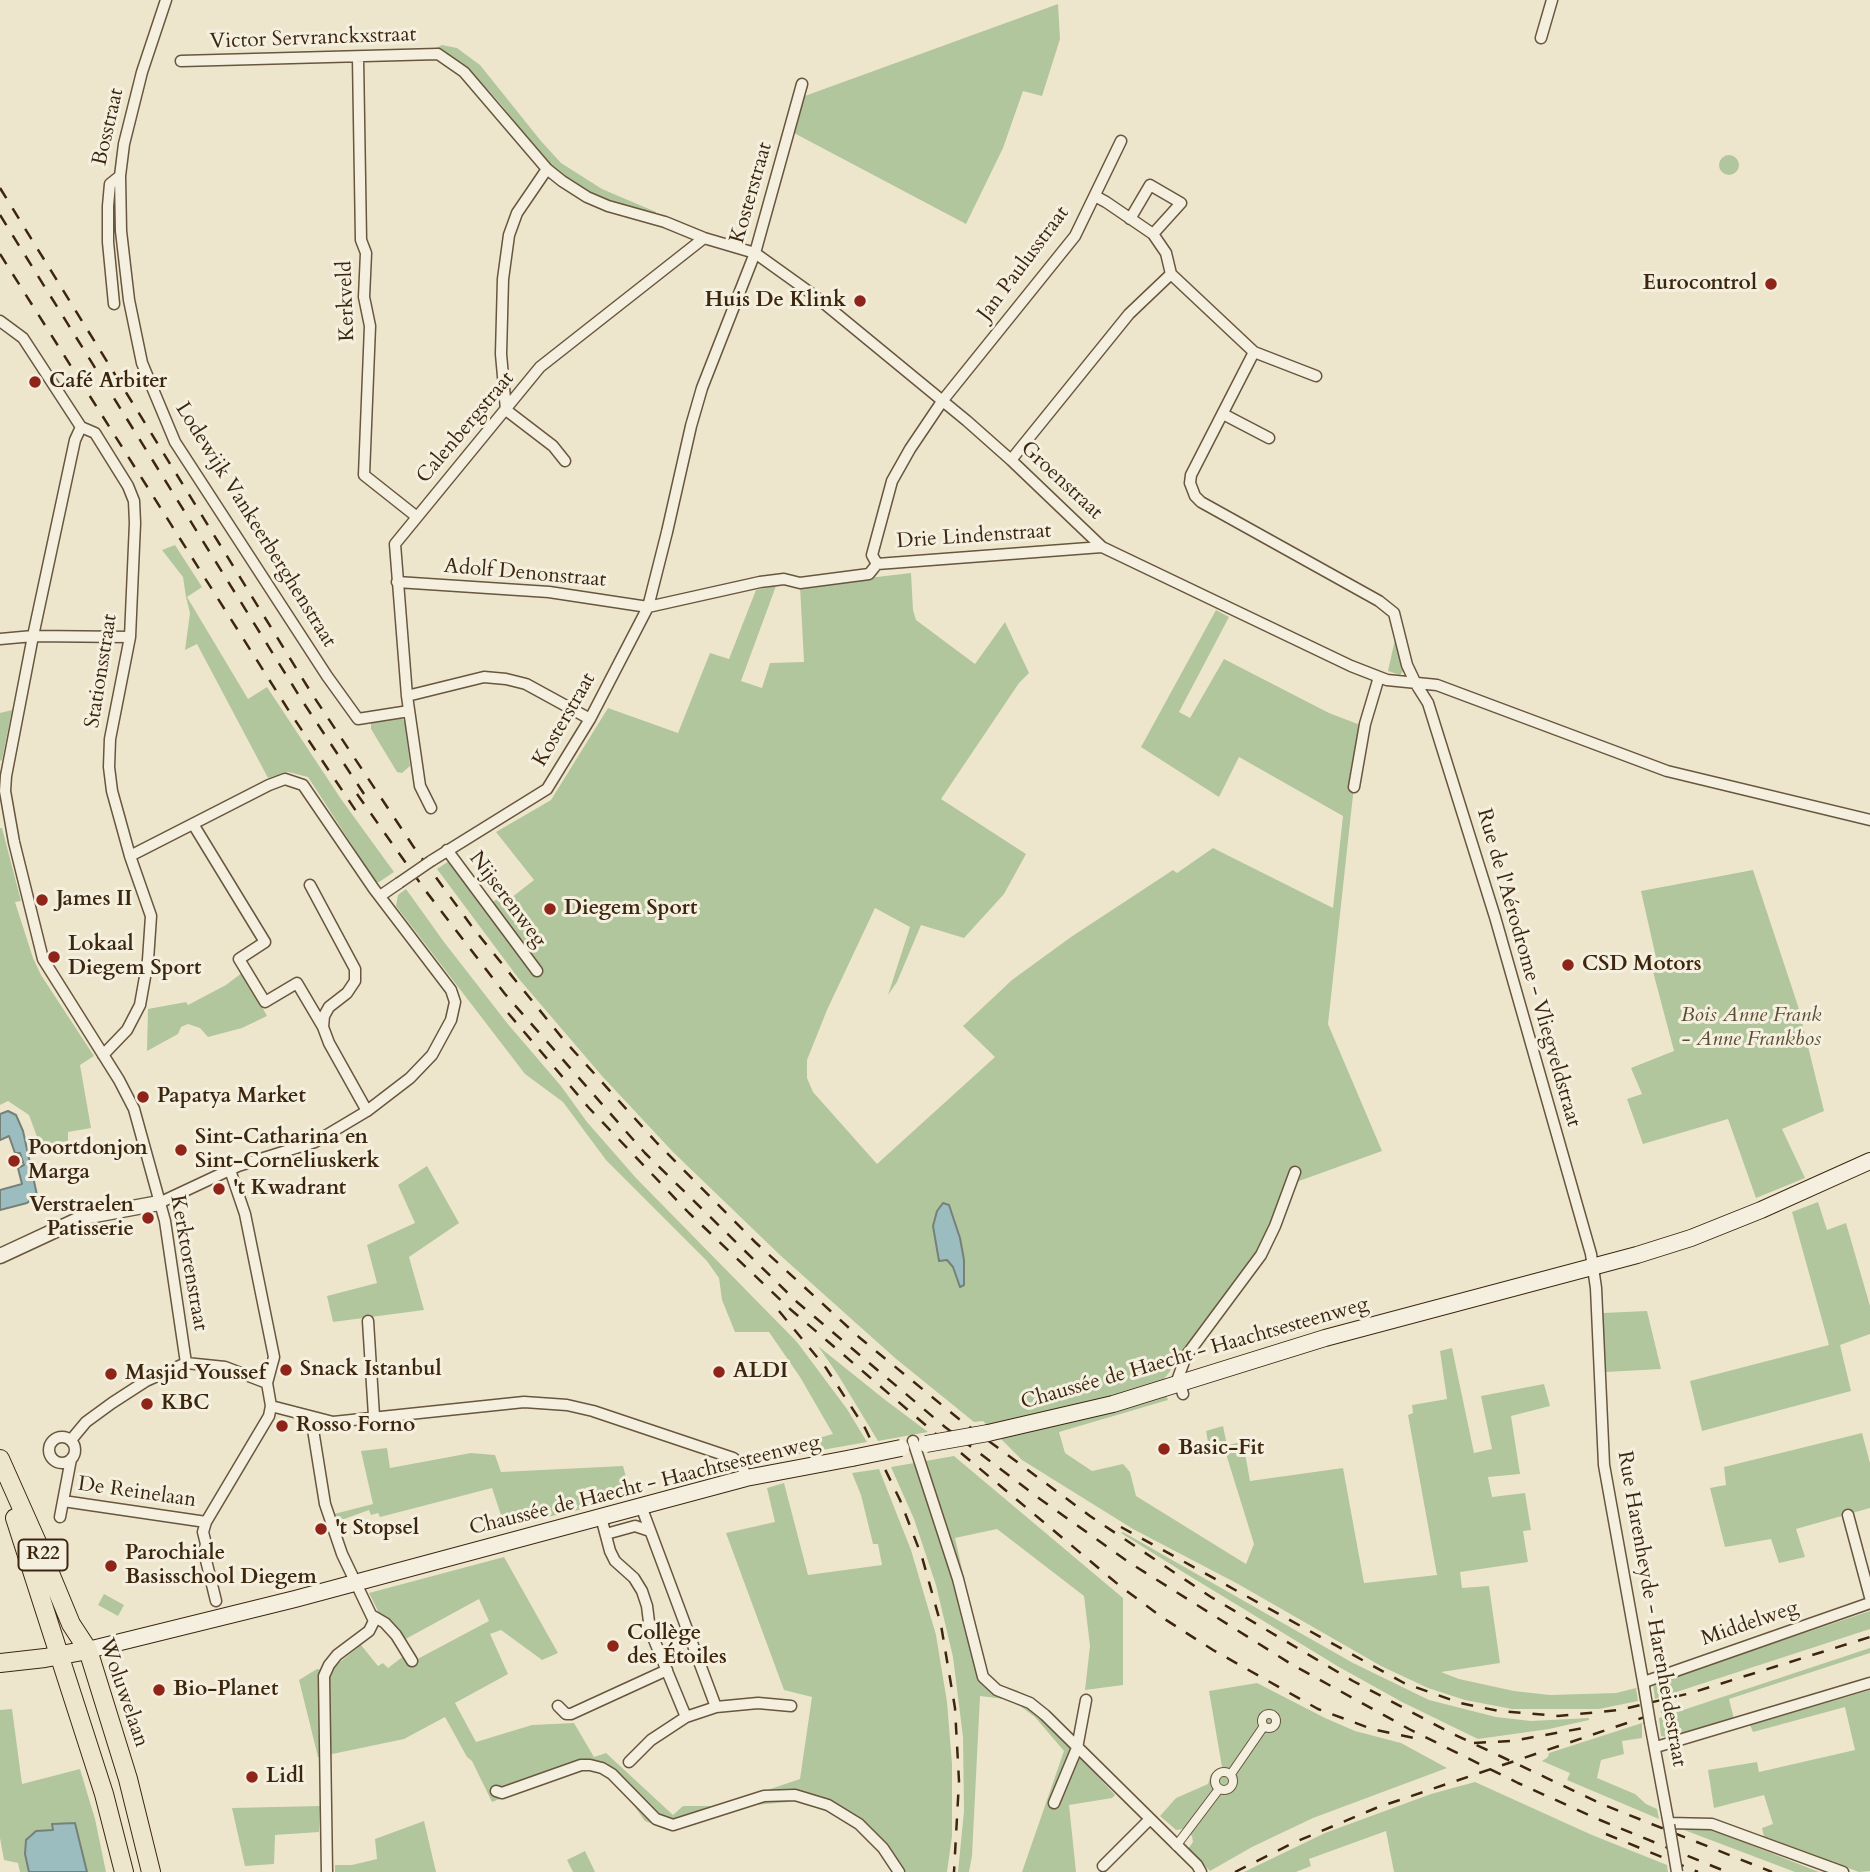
<!DOCTYPE html>
<html>
<head>
<meta charset="utf-8">
<style>
  body { margin:0 }
  canvas { display:block; background:#eee6cc }
</style>
</head>
<body>
<canvas width="1870" height="1872"></canvas>
<script>
const c = document.querySelector('canvas').getContext('2d');
c.lineJoin = 'round';
function paint(path, color) { c.fillStyle = color; c.fill(path, 'evenodd'); }
const poly = rows => new Path2D(rows.map(r => 'M' + r).join(''));
function trace(path, color, width, dash) { c.strokeStyle = color; c.lineWidth = width; c.lineCap = dash ? 'butt' : 'round'; c.setLineDash(dash || []); c.stroke(path); }
function write(font, color, halo, rows, align = 'center') {
  c.font = font + ' Cardo,serif'; c.lineWidth = 6; c.setLineDash([]); c.textBaseline = 'middle'; c.strokeStyle = halo; c.fillStyle = color; for (const [text, x, y, turn = 0] of rows) {
    c.save(); c.translate(x, y); c.rotate((+turn || 0) * Math.PI / 180); c.textAlign = isNaN(turn) ? turn : align; if (halo) c.strokeText(text, 0, 0); c.fillText(text, 0, 0); c.restore();
  }
}
paint(poly([
  [1058,4,1060,39,1042,96,1023,91,1003,148,966,224,794,133,802,97],
  [442,45,457,48,480,65,541,141,561,163,602,189,656,212,655,215,593,197,567,180,543,159,500,103,475,76,458,61,436,48],
  '1719 165a10 10 0 1 1 20 0a10 10 0 1 1-20 0Z',
  [175,545,202,587,187,597,248,699,267,687,341,799,394,872,379,882,376,882,308,777,288,772,268,778,197,644,185,650,190,613,186,597,183,577,162,550],
  [911,573,913,610,916,620,975,664,1005,622,1029,673,1019,683,941,799,1026,854,1004,894,964,938,921,925,897,982,888,995,910,927,875,908,827,1010,807,1060,807,1078,813,1092,877,1164,995,1057,963,1026,1012,980,1071,937,1173,870,1177,873,1213,848,1333,908,1343,816,1239,757,1219,797,1141,747,1216,610,1229,617,1179,712,1190,718,1224,659,1329,713,1363,726,1365,739,1353,795,1328,1024,1382,1151,1288,1185,1258,1254,1161,1383,1168,1400,1059,1432,1065,1453,1092,1471,1123,1464,1130,1472,1136,1496,1246,1564,1254,1544,1222,1441,1208,1442,1206,1431,1223,1426,1227,1445,1243,1442,1250,1481,1343,1468,1364,1583,1437,1575,1408,1415,1413,1413,1412,1405,1447,1399,1440,1351,1452,1348,1474,1453,1492,1449,1481,1396,1544,1384,1550,1406,1511,1416,1520,1474,1488,1477,1492,1497,1525,1493,1531,1530,1523,1531,1528,1562,1460,1572,1462,1588,1489,1586,1500,1663,1441,1672,1459,1679,1514,1691,1550,1695,1616,1693,1636,1688,1638,1701,1599,1709,1512,1709,1465,1700,1428,1688,1381,1666,1238,1584,1133,1529,1022,1460,983,1421,974,1422,895,1358,781,1256,673,1152,602,1076,519,979,437,869,455,857,490,904,497,899,502,905,534,880,496,832,551,800,608,708,678,733,710,653,729,659,756,590,776,586,741,681,762,688,770,663,804,662,800,586],
  [1396,635,1404,670,1400,675,1388,671],
  [12,710,2,760,0,761,0,713],
  [399,718,403,719,405,723,410,766,402,773,397,772,371,729,371,722,376,719],
  [0,828,2,828,21,901,15,902,33,958,41,975,94,1056,80,1065,91,1128,68,1132,68,1141,40,1145,29,1115,8,1101,0,1105],
  [1753,870,1798,1006,1824,1111,1782,1129,1805,1178,1756,1198,1728,1119,1643,1144,1627,1099,1642,1094,1631,1068,1674,1051,1651,964,1657,962,1641,891],
  [406,889,444,942,507,1023,561,1086,587,1122,636,1178,797,1342,847,1409,867,1442,777,1458,775,1450,833,1434,800,1377,769,1332,735,1332,722,1300,719,1278,707,1261,606,1160,563,1102,525,1074,396,906,398,895],
  [243,972,267,1016,242,1028,208,1037,200,1028,188,1024,181,1027,178,1034,147,1051,148,1009,186,1002,188,1005,226,985],
  [427,1166,459,1223,409,1257,424,1310,333,1322,327,1296,377,1283,367,1245,415,1223,398,1185],
  [1818,1202,1827,1230,1846,1223,1870,1306,1870,1334,1840,1345,1851,1391,1702,1431,1690,1381,1829,1345,1792,1212],
  [1647,1311,1661,1369,1605,1372,1603,1313],
  [818,1346,884,1399,928,1432,878,1441,838,1375],
  [1862,1433,1870,1463,1870,1508,1796,1529,1805,1557,1779,1563,1771,1539,1725,1547,1710,1488,1726,1485,1724,1467],
  [387,1448,390,1468,471,1453,495,1455,501,1472,623,1466,631,1495,592,1506,591,1501,581,1503,582,1509,570,1512,568,1507,559,1509,560,1514,532,1521,529,1513,524,1513,526,1522,517,1524,503,1521,492,1488,380,1517,378,1513,371,1515,369,1510,336,1522,334,1514,373,1504,361,1451],
  [954,1456,1123,1598,1123,1685,1085,1690,1090,1646,1084,1596,997,1529,955,1538,985,1671,1000,1685,1016,1690,1036,1701,1049,1723,1115,1795,1112,1798,1069,1805,1076,1872,1022,1872,1064,1751,1035,1717,1012,1700,980,1696,972,1856,969,1872,958,1872,964,1811,963,1737,953,1657,936,1585,914,1519,891,1467],
  [879,1469,911,1550,936,1635,947,1702,952,1764,952,1836,947,1872,902,1872,879,1836,861,1820,793,1793,789,1802,754,1805,675,1830,665,1829,645,1821,627,1796,607,1776,589,1769,572,1771,492,1802,472,1761,467,1757,445,1717,404,1739,318,1757,299,1680,317,1669,329,1671,361,1645,378,1666,383,1663,388,1668,405,1655,410,1663,489,1621,479,1599,402,1641,380,1615,369,1593,504,1557,558,1653,542,1660,501,1630,490,1634,508,1674,455,1703,476,1742,532,1725,574,1723,594,1757,606,1753,673,1815,683,1806,720,1806,800,1779,812,1697,784,1690,726,1533,775,1522,767,1488,784,1483,808,1575,882,1565,878,1544,873,1544,861,1495,852,1473],
  [1123,1532,1353,1663,1429,1700,1496,1717,1531,1721,1589,1718,1589,1720,1549,1729,1478,1739,1402,1702,1339,1667,1183,1572,1121,1533],
  [104,1594,124,1605,118,1616,98,1605],
  [1870,1611,1870,1629,1655,1699,1653,1684],
  [1870,1648,1870,1653,1729,1699,1734,1719,1670,1738,1661,1736,1659,1718],
  [1257,1683,1325,1718,1355,1731,1401,1743,1447,1768,1313,1818,1252,1847,1210,1871,1188,1849,1193,1842,1192,1836,1183,1829,1176,1830,1160,1816,1176,1798,1208,1784,1211,1774,1222,1767,1209,1691],
  [1870,1690,1870,1871,1859,1872,1764,1837,1762,1828,1773,1824,1764,1795,1714,1808,1708,1770,1757,1762,1759,1772,1855,1750,1845,1707,1753,1732,1750,1725],
  [12,1709,22,1784,80,1769,95,1819,106,1872,87,1872,75,1823,52,1824,53,1830,25,1854,29,1872,20,1872,18,1863,4,1860,0,1838,0,1710],
  [1642,1723,1642,1738,1622,1741,1624,1754,1601,1760,1597,1778,1635,1794,1646,1804,1657,1809,1659,1819,1567,1780,1570,1773,1542,1761,1548,1757,1549,1753],
  [1475,1782,1592,1835,1667,1865,1668,1872,1394,1872,1386,1831,1309,1859,1311,1866,1296,1872,1244,1872,1325,1833,1431,1794],
  [320,1806,319,1832,275,1835,274,1864,245,1866,232,1808],
  [424,1821,436,1872,335,1872,335,1865,352,1865,377,1859,375,1839],
  [1679,1828,1708,1828,1819,1872,1795,1872],
  [585,1851,595,1872,573,1872,567,1860]
]), '#b2c69d');
const water = poly([
  [8,1111,16,1115,23,1131,37,1195,27,1203,0,1210,0,1190,22,1184,18,1168,24,1165,20,1153,15,1153,9,1136,0,1140,0,1114,8,1111],
  [943,1203,949,1205,960,1238,964,1260,964,1285,960,1287,953,1267,947,1260,939,1261,933,1226,937,1211,943,1203],
  [75,1823,87,1872,29,1872,25,1854,26,1840,36,1831,53,1830,52,1824,75,1823]
]);
paint(water, '#9cbdc0');
trace(water, '#768179', 2);
const pedestrian = poly([
  '1262 1721a7 7 0 1 1 14 0a7 7 0 1 1-14 0Z',
  '1215 1781a9 9 0 1 1 18 0a9 9 0 1 1-18 0Z',
  [1231,1774,1264,1726],
  [1176,1846,1219,1789]
]);
const minor = poly([
  [166,0,142,72,124,144,120,176,121,231,129,300,142,363,175,442,327,676,358,719,409,711],
  [1541,38,1552,0],
  [358,58,361,240,366,253,364,297,370,326,364,475,417,517],
  [181,61,438,54,464,72,547,169,562,181,587,197,608,206,665,222,704,238,755,253,815,296,967,421,1011,460,1102,547,1351,666,1387,680,1437,685,1667,771,1870,820],
  [547,169,517,213,509,235,503,279,501,354,506,410,553,446,565,461],
  [1095,196,1106,202,1153,234,1166,253,1171,274,1254,352,1191,475,1190,483,1195,496,1201,502,1379,601,1394,613,1407,665,1416,684,1428,703,1495,917,1591,1254,1596,1288,1604,1465,1644,1687],
  [1130,219,1150,185,1181,203,1153,234],
  [114,304,108,242,108,206,110,184,120,176],
  [0,321,23,338,81,427,95,433,128,486,134,501,135,523,130,637,110,739,109,767,112,791,130,856,151,916,148,960,140,1005,127,1030,103,1055],
  [1254,352,1316,376],
  [1223,414,1269,438],
  [81,427,75,440,33,636,6,776,5,791,14,842,43,959,119,1080,134,1109,165,1221,186,1363],
  [1011,460,1129,314,1171,274],
  [877,564,872,555,892,481,910,449,943,400,1075,236,1121,141],
  [397,582,549,592,648,607,760,582,784,579,800,583,869,574,877,564,1102,547],
  [0,639,33,636,130,637],
  [407,696,484,677,506,679,526,684,590,719],
  [1354,787,1365,724,1379,677],
  [431,808,420,786,407,696,395,544,540,367,704,238],
  [193,824,265,942,239,959,265,1002,297,983,323,1027],
  [447,850,537,971],
  [130,856,269,785,285,779,303,785,374,889,451,990,455,1002,451,1020,432,1055,410,1078,367,1111,315,1142,238,1166,159,1203],
  [431,861,547,789,590,719,648,607,667,532,691,426,702,388,755,253,802,84],
  [310,885,355,969,355,981,347,993,329,1007,324,1016,323,1027,329,1043,367,1111],
  [380,896,399,883],
  [230,1170,245,1214,274,1357,267,1383],
  [368,1321,374,1416],
  [1183,1394,1178,1378,1186,1356,1261,1255,1275,1226,1295,1172],
  [271,1406,333,1422,524,1402,567,1405,593,1411,733,1458,742,1465,746,1478],
  [311,1417,325,1504,342,1554,374,1621,369,1631,337,1655,329,1665,324,1676,327,1872],
  '49 1450a13 13 0 1 1 26 0a13 13 0 1 1-26 0Z',
  [913,1441,958,1579,983,1677,997,1690,1030,1703,1045,1715,1197,1865,1201,1872],
  [63,1501,206,1522,269,1416,271,1406,267,1383,225,1367,186,1363,146,1381,112,1403,86,1422,71,1440],
  [1848,1515,1870,1597],
  [60,1517,71,1459],
  [601,1517,610,1551,615,1561,634,1578,642,1591,647,1606,650,1630,686,1717,716,1707,641,1506],
  [206,1522,203,1532,206,1544,204,1552,216,1601],
  [606,1534,635,1526,650,1531],
  [373,1616,385,1623,396,1635,412,1661],
  [1644,1682,1870,1603],
  [558,1706,566,1714,571,1714,667,1670],
  [716,1707,758,1703,791,1706],
  [1650,1723,1669,1825],
  [1656,1747,1870,1683],
  [629,1762,651,1740,686,1717],
  [496,1791,502,1793,581,1765,590,1765,602,1768,612,1774,656,1819,673,1825,764,1796,795,1795,828,1805,859,1824,883,1848,899,1872],
  [1054,1803,1077,1748,1086,1700],
  [1669,1823,1712,1824,1843,1872],
  [1103,1866,1149,1820]
]);
const tertiary = poly([
  [0,1256,84,1217,159,1203]
]);
const secondary = poly([
  [988,1433,1113,1404,1325,1338,1637,1255,1691,1238,1761,1210,1870,1161],
  [88,1650,295,1599,746,1478,852,1458]
]);
const primary = poly([
  [0,1459,40,1549,71,1624,88,1650,128,1779,151,1872],
  [15,1518,104,1794,124,1872],
  [0,1663,45,1658,88,1650]
]);
trace(pedestrian, '#68563e', 10);
trace(minor, '#68563e', 13);
trace(tertiary, '#68563e', 17);
trace(secondary, '#3c260e', 18);
trace(primary, '#3c260e', 20);
trace(pedestrian, '#f4efde', 8);
trace(minor, '#f4efde', 10);
trace(tertiary, '#f4efde', 14);
trace(secondary, '#f4efde', 16);
trace(primary, '#eee6cc', 18);
trace(poly([
  [0,188,312,694,413,846,473,928,563,1039,657,1143,755,1242,860,1338,959,1419,1090,1516,1211,1597,1353,1681,1449,1732,1604,1805,1772,1872],
  [0,215,303,702,368,800],
  [0,254,289,711,358,814],
  [357,794,425,890,505,994,645,1153,797,1302,945,1427,1040,1499,1130,1563,1291,1664,1409,1729,1518,1783,1600,1820,1727,1872],
  [508,1013,589,1108,689,1213,790,1309,936,1434],
  [779,1311,826,1368,865,1428,900,1500,922,1557,941,1625,955,1708,959,1781,954,1872],
  [961,1453,1120,1586,1163,1618,1213,1650,1318,1709,1372,1729,1419,1739],
  [1121,1527,1404,1683,1460,1703,1499,1711,1558,1716,1619,1710,1691,1693,1870,1637],
  [1474,1743,1512,1741,1589,1727],
  [1606,1834,1698,1872],
  [1235,1872,1293,1843,1376,1808,1683,1704]
]), '#3c260e', 2.5, [12, 12]);
const minorBridge = poly([
  [399,883,431,861],
  [1644,1687,1650,1723],
  [1669,1825,1677,1872]
]);
const secondaryBridge = poly([
  [926,1444,988,1433],
  [852,1458,901,1448]
]);
trace(minorBridge, '#68563e', 13, []);
trace(secondaryBridge, '#3c260e', 18, []);
trace(minorBridge, '#f4efde', 10);
trace(secondaryBridge, '#f4efde', 16);
for (const [x, y, r, color] of [
  [1771,284,7,"#8f2418"],
  [860,301,7,"#8f2418"],
  [35,382,7,"#8f2418"],
  [42,900,7,"#8f2418"],
  [550,909,7,"#8f2418"],
  [54,957,7,"#8f2418"],
  [1568,965,7,"#8f2418"],
  [143,1097,7,"#8f2418"],
  [181,1150,7,"#8f2418"],
  [14,1161,7,"#8f2418"],
  [219,1189,7,"#8f2418"],
  [148,1218,7,"#8f2418"],
  [286,1370,7,"#8f2418"],
  [719,1372,7,"#8f2418"],
  [111,1374,7,"#8f2418"],
  [147,1404,7,"#8f2418"],
  [282,1426,7,"#8f2418"],
  [1164,1449,7,"#8f2418"],
  [321,1529,7,"#8f2418"],
  [111,1566,7,"#8f2418"],
  [613,1646,7,"#8f2418"],
  [159,1690,7,"#8f2418"],
  [252,1777,7,"#8f2418"]
]) { const dot = new Path2D(); dot.arc(x, y, r, 0, 2 * Math.PI); c.fillStyle = color; c.fill(dot); trace(dot, '#f4efde', 2.5); }
for (const [x, y, w] of [
  [43,1555,49]
]) { const box = new Path2D(); box.roundRect(x - w / 2, y - 15.5, w, 31, 5); c.fillStyle = '#f4efde'; c.fill(box); trace(box, '#3c260e', 2); }
write('bold 19px', '#3c260e', null, [
  ["R22",43,1555]
]);
write('21px', '#3c260e', '#f4efde', [
  ["Victor Servranckxstraat",313,39,-2],
  ["Bosstraat",109,127,-77],
  ["Kosterstraat",752,193,-74],
  ["Jan Paulusstraat",1024,264,-53],
  ["Kerkveld",347,301,-92],
  ["Calenbergstraat",466,428,-50],
  ["Groenstraat",1061,481,43],
  ["Lodewijk Vankeerberghenstraat",255,525,58],
  ["Drie Lindenstraat",974,537,-4],
  ["Adolf Denonstraat",525,574,5],
  ["Stationsstraat",102,671,-81],
  ["Kosterstraat",565,720,-60],
  ["Nijserenweg",507,900,53],
  ["Rue de l'Aérodrome - Vliegveldstraat",1528,968,74],
  ["Kerktorenstraat",188,1263,80],
  ["Chaussée de Haecht - Haachtsesteenweg",1195,1354,-16],
  ["Chaussée de Haecht - Haachtsesteenweg",645,1486,-14],
  ["De Reinelaan",137,1493,8],
  ["Rue Harenheyde - Harenheidestraat",1651,1609,80],
  ["Middelweg",1750,1624,-19],
  ["Woluwelaan",123,1693,71]
]);
write('bold 21px', '#3c260e', '#f4efde', [
  ["Eurocontrol",1757,284,"right"],
  ["Huis De Klink",846,301,"right"],
  ["Café Arbiter",49,382],
  ["James II",56,900],
  ["Diegem Sport",564,909],
  ["Lokaal",68,945],
  ["Diegem Sport",68,969],
  ["CSD Motors",1582,965],
  ["Papatya Market",157,1097],
  ["Sint-Catharina en",195,1138],
  ["Sint-Corneliuskerk",195,1162],
  ["Poortdonjon",28,1149],
  ["Marga",28,1173],
  ["'t Kwadrant",233,1189],
  ["Verstraelen",134,1206,"right"],
  ["Patisserie",134,1230,"right"],
  ["Snack Istanbul",300,1370],
  ["ALDI",733,1372],
  ["Masjid Youssef",125,1374],
  ["KBC",161,1404],
  ["Rosso Forno",296,1426],
  ["Basic-Fit",1178,1449],
  ["'t Stopsel",335,1529],
  ["Parochiale",125,1554],
  ["Basisschool Diegem",125,1578],
  ["Collège",627,1634],
  ["des Étoiles",627,1658],
  ["Bio-Planet",173,1690],
  ["Lidl",266,1777]
], 'left');
write('italic 21px', '#5a4e32', '#f4efde', [
  ["Bois Anne Frank",1751,1016],
  ["- Anne Frankbos",1751,1040]
]);
</script>
</body>
</html>
